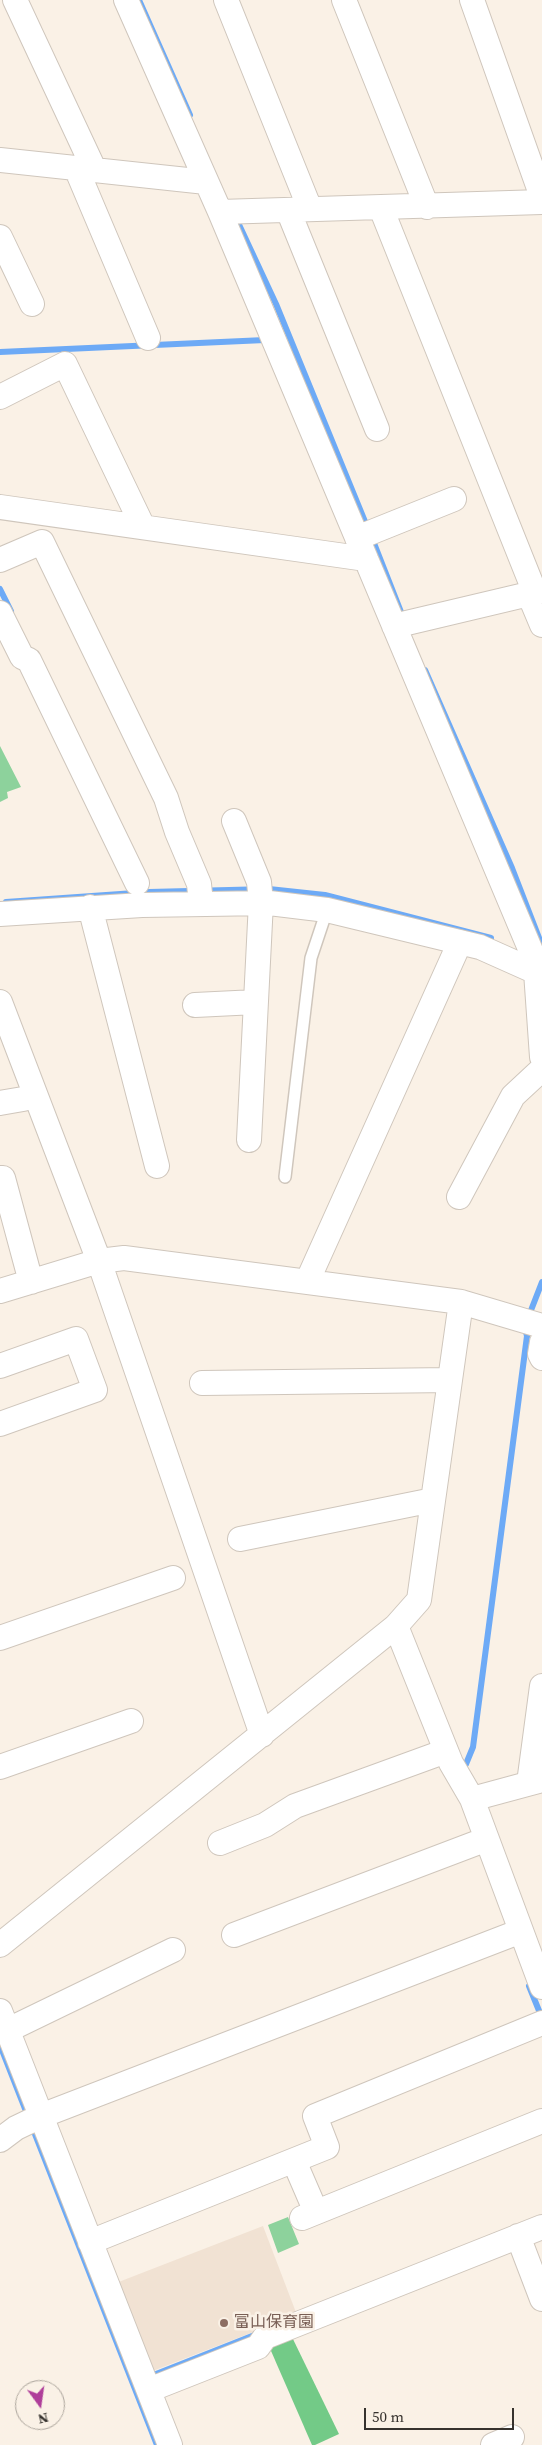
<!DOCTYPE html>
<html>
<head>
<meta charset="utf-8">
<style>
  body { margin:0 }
  #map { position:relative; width:542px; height:2445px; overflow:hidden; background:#faf1e6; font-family:"Source Serif 4",serif }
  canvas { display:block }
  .north { position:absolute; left:15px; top:2380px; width:50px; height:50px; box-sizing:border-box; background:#faf1e6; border:1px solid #aca59c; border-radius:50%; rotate:166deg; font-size:14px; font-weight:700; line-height:20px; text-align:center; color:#36322e }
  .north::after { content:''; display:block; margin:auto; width:18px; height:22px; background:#af3e9a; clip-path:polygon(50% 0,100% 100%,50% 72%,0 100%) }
  .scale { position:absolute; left:364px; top:2408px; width:150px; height:22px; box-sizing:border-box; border:2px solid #36322e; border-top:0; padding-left:6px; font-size:15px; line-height:18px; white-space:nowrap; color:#36322e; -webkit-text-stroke:4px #faf1e6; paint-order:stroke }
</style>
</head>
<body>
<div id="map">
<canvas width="542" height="2445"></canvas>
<div class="north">N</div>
<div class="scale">50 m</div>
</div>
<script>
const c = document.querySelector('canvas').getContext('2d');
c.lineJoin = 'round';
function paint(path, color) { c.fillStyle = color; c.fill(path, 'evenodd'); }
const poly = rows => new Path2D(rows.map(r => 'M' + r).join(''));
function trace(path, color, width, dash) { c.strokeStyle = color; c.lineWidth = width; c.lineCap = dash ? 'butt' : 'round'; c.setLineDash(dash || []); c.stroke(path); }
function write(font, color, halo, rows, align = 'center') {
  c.font = font + ' "Source Serif 4","Noto Sans JP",serif'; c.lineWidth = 5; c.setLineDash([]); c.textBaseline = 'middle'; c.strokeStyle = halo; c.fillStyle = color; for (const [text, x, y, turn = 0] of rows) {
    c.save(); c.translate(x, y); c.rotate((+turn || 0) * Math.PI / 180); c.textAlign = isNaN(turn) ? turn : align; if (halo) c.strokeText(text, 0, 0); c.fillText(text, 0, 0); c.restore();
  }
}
paint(poly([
  [263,2226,297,2315,150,2372,116,2283]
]), '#f1e2d3');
paint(poly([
  [0,746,21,787,7,792,8,798,0,802],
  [288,2217,299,2244,278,2253,268,2225]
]), '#8dd29c');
paint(poly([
  [291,2335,339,2434,315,2445,312,2445,268,2344]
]), '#73ca87');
trace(poly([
  [139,0,190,115],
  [235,216,276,304,368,529],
  [0,352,265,340],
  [372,538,403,617],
  [0,589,11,611],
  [425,670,512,868,541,943],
  [6,902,149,892,269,889,325,895,491,938],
  [528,1318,542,1282],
  [461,1770,466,1764,473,1747,527,1336,525,1328],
  [529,1986,542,2018],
  [0,2045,157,2445],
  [156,2374,257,2334]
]), '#6daaf6', 6);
const service = poly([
  [285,1177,311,958,327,910]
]);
const minor = poly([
  [15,0,94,169],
  [126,0,220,212,531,951,536,972,542,1057],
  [226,0,310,209],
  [344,0,427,207],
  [472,0,542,197],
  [0,160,206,182],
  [76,168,148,338],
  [381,208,535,593],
  [288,210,377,429],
  [220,212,542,202],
  [0,237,32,304],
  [0,397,65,364,143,527],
  [0,507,366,559],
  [357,538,454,499],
  [0,560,42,542,166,798,177,832,199,884,201,903],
  [529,594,542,625],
  [0,613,22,657,29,660,137,883],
  [394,626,542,591],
  [234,821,259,882,261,902,249,1140],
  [90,907,157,1166],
  [0,914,142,905,269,903,327,910,480,947,536,972],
  [0,1002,99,1261,262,1735],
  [195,1005,256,1002],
  [0,1103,23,1099],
  [0,1178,3,1178,31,1282],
  [459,1197,513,1096,542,1069],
  [307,1282,460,942],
  [0,1291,99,1261,124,1258,461,1302,542,1326],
  [542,1342,540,1354,542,1358],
  [0,1366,76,1339,95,1390,0,1424],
  [202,1383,450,1380],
  [240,1539,433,1500],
  [396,1626,451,1763,472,1799,542,1987],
  [0,1638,173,1578],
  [0,1767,131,1721],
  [529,1783,542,1686],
  [472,1799,542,1780],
  [220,1843,265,1825,295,1806,446,1751],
  [234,1935,487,1839],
  [0,1945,396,1626,419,1600,461,1302],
  [0,2011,170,2445],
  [8,2030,173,1950],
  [0,2140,16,2128,41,2116,521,1931],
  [294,2161,316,2212],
  [302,2218,542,2121],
  [518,2236,542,2299],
  [90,2242,327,2147,315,2116,542,2023],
  [149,2390,258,2347,265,2337,542,2227],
  [493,2445,512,2437]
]);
trace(service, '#cfc6bc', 14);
trace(minor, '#cfc6bc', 26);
trace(service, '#fff', 11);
trace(minor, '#fff', 24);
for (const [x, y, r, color] of [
  [224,2323,5,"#8d6e63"]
]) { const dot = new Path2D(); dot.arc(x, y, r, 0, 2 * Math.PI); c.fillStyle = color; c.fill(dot); trace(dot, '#faf1e6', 2); }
write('16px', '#785e54', '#faf1e6', [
  ["富山保育園",234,2323]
], 'left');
</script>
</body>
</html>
